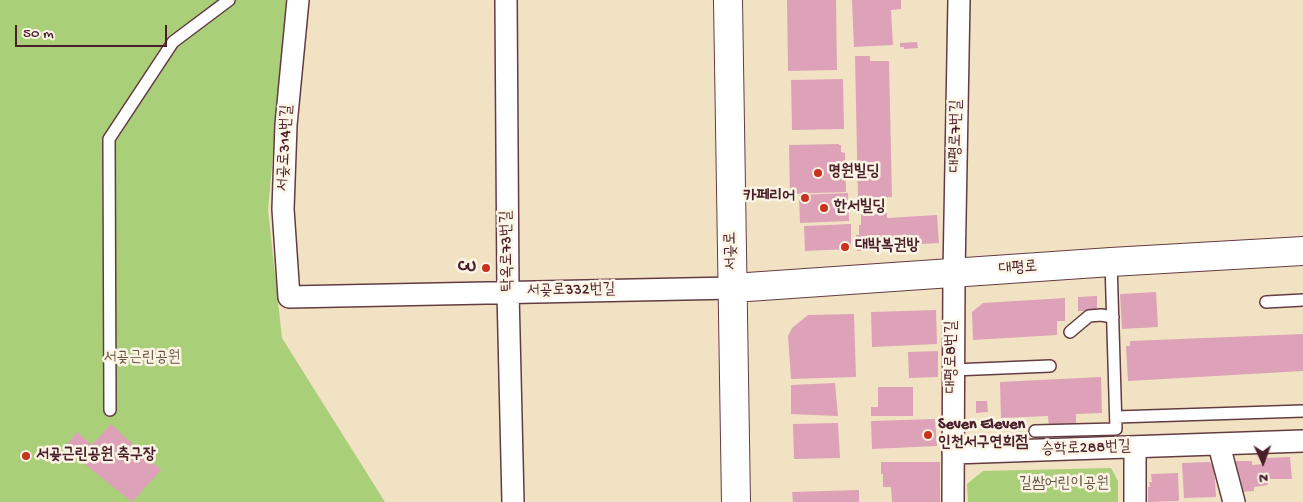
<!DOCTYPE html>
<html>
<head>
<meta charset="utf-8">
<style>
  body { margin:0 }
  #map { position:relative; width:1303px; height:502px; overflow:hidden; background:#f2e2c4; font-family:"Gochi Hand",sans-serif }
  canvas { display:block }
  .north { position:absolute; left:1238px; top:437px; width:50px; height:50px; -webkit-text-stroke:4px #fcf5e5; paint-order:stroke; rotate:178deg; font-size:14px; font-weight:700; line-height:20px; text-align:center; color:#4a1f2b }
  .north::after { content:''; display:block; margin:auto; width:18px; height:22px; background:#4a1f2b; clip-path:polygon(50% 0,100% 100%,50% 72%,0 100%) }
  .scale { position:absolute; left:15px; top:25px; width:152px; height:22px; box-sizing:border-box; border:2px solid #4a1f2b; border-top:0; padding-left:6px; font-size:15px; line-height:18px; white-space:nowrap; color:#4a1f2b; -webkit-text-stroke:4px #fcf5e5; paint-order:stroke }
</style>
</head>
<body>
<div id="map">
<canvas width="1303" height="502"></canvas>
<div class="north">N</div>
<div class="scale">50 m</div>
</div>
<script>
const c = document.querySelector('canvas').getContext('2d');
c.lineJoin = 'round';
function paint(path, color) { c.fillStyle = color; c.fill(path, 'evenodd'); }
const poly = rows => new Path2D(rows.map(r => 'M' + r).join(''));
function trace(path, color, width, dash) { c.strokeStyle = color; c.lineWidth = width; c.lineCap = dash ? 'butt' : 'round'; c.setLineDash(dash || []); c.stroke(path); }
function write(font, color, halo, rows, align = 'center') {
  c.font = font + ' "Gochi Hand","Poor Story",sans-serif'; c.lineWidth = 5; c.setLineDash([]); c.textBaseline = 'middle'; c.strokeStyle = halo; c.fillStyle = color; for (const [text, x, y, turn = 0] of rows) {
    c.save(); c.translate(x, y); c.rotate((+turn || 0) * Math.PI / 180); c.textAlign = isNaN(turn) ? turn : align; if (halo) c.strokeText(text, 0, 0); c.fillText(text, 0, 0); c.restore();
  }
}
paint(poly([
  [0,0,287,0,268,210,282,338,385,502,0,502],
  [1111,468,1118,481,1118,502,968,502,967,484,983,471]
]), '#aacf79');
paint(poly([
  [787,0,836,0,837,70,788,71],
  [852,0,901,0,901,9,891,10,893,45,854,47],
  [917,42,918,48,904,49,904,47,900,47,900,43],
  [855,56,870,56,870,61,889,61,892,197,873,198,873,201,858,201],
  [843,79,844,129,792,130,791,80],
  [839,144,839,145,841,145,841,152,845,153,846,192,790,194,789,145],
  [848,193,849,221,800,223,799,195],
  [887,213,887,218,937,215,939,243,890,246,890,249,857,251,856,235,859,235,859,225,861,225,861,214],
  [851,224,851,249,805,251,804,226],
  [1156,292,1158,327,1122,329,1120,294],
  [1097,296,1097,308,1094,311,1078,311,1078,297],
  [1065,298,1065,321,1057,321,1057,335,973,340,972,312,983,303],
  [936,310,937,344,872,347,871,312],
  [854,314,856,377,791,379,788,336,792,328,808,315],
  [1303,334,1303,371,1128,381,1126,346,1130,346,1130,341],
  [938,351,938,377,909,378,908,352],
  [1101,377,1102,413,1076,414,1076,423,1049,426,1048,416,1001,418,1000,382],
  [835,383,838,416,791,414,791,385],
  [878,387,913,387,913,416,871,416,871,407,878,407],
  [976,401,987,401,988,412,976,413],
  [935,419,937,446,872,449,871,421],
  [838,423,840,458,794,459,793,424],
  [111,424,161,470,132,502,64,448,77,432,92,445],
  [1290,457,1292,479,1268,479,1268,485,1254,487,1254,491,1238,492,1232,461,1252,461,1252,465,1263,464,1263,458],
  [881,462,940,462,940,502,892,502,891,487,883,487,883,474,881,474],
  [1209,462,1214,466,1216,497,1184,498,1182,463],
  [1178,473,1179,501,1148,502,1148,487,1150,487,1149,482,1152,482,1151,474],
  [859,490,859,502,793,502,792,492]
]), '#dda2b7');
const lane = poly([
  [1266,302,1303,300],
  [1070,332,1089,316,1101,315,1113,317],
  [953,370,1050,366],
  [110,410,109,139,173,42,229,0],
  [1116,417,1303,411],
  [1035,431,1116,429,1111,262]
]);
const street = poly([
  [298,0,286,125,283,209,289,297,733,288],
  [506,0,508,292,513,502],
  [1219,445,1234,502],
  [953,453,1303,441],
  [953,502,954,273,959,0],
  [1135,502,1135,447]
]);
const secondary = poly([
  [728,0,736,502],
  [733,288,1111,262,1303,251]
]);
trace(lane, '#633c42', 14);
trace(street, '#633c42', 24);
trace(secondary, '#633c42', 30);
trace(lane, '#fff', 11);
trace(street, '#fff', 21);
trace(secondary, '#fff', 28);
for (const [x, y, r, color] of [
  [818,173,5,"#c8321e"],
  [805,198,5,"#c8321e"],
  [824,208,5,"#c8321e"],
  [845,247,5,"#c8321e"],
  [486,268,5,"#c8321e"],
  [928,435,5,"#c8321e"],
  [26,456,5,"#c8321e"]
]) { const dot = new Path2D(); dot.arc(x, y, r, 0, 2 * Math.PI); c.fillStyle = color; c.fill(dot); trace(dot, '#fcf5e5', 2); }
write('16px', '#4a1f2b', '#fcf5e5', [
  ["대평로7번길",957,136,-89],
  ["서곶로314번길",286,148,-87],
  ["탁옥로73번길",508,251,-91],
  ["서곶로",732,251,-91],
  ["대평로",1018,269,-4],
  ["서곶로332번길",571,291,-1],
  ["대평로8번길",953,357,-90],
  ["승학로288번길",1086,449,-2]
]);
write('bold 16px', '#4a1f2b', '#fcf5e5', [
  ["명원빌딩",828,173],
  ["카페리어",795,198,"right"],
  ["한서빌딩",834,208],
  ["대박복권방",855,247],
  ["CU",476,268,"right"],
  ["Seven Eleven",938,426],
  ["인천서구연희점",938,444],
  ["서곶근린공원 축구장",36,456]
], 'left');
write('16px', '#675442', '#fcf5e5', [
  ["서곶근린공원",142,359],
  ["길쌈어린이공원",1064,485]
]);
</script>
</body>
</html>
